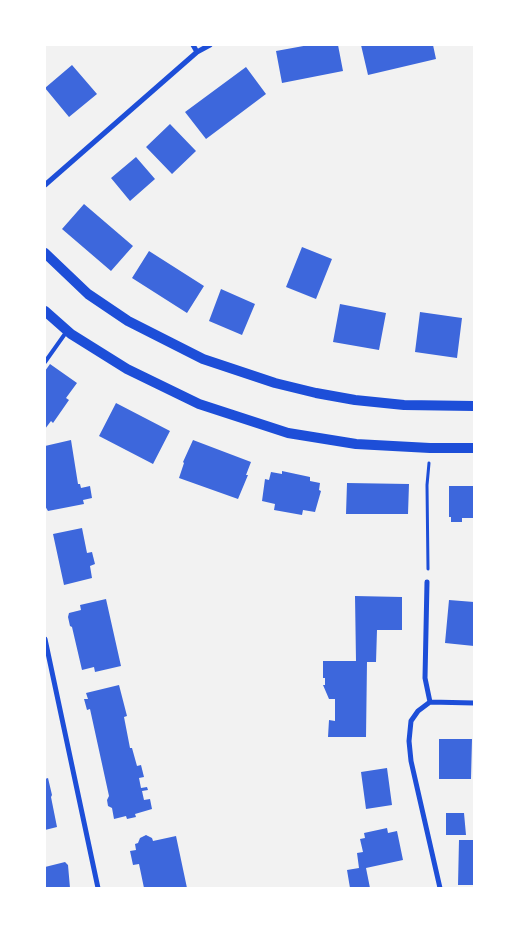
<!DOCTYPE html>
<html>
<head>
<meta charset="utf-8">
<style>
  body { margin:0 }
  #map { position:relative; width:519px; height:933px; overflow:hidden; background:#f2f2f2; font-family:Inter,sans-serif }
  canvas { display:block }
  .frame { position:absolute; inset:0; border:46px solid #fff; pointer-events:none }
</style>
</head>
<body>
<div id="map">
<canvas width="519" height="933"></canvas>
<div class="frame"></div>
</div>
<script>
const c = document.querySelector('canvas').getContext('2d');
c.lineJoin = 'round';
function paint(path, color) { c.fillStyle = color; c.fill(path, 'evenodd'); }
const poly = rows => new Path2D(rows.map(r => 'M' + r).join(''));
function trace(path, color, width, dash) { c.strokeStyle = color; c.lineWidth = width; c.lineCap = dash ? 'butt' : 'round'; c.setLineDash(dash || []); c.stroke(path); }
paint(poly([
  [309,45,338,45,343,71,282,83,276,51],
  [361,45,433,45,436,59,368,75],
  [72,65,97,94,69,117,45,88],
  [246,67,266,94,206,139,185,112],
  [170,124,196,151,172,174,146,147],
  [136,157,155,179,130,201,111,178],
  [84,204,133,246,111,271,62,229],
  [302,247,332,259,316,299,286,287],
  [149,251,204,286,187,313,132,278],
  [221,289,255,304,242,335,209,321],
  [340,304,386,313,379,350,333,342],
  [420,312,462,318,457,358,415,352],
  [50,364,77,383,66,398,69,400,53,423,51,421,45,429,45,371],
  [116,403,170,431,153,464,99,436],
  [71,440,78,484,80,484,81,488,90,486,92,498,83,500,84,504,48,511,45,506,45,446],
  [193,440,251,462,246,475,248,475,238,499,179,478,184,463,183,462],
  [282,471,310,477,310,481,320,483,319,490,321,491,315,512,303,510,302,515,274,510,275,504,262,501,265,479,269,480,271,472,282,474],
  [347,483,409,484,408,514,346,514],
  [449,486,474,486,474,518,462,518,462,522,451,522,451,517,449,517],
  [82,528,87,553,92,552,95,564,90,566,92,578,64,585,53,534],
  [355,596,402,597,402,630,377,630,376,662,367,662,366,737,328,737,329,720,335,721,335,699,329,699,323,685,325,685,325,678,323,678,323,661,356,661],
  [106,599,121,666,95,672,94,667,82,670,72,627,70,626,68,617,69,613,81,610,80,605],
  [449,600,474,602,474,646,445,643],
  [119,685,127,716,124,717,130,748,132,748,137,766,141,765,144,777,139,778,141,788,147,787,148,790,142,791,144,800,150,799,152,809,135,814,136,817,127,819,126,816,114,819,112,808,108,806,107,800,109,796,90,709,87,710,84,699,88,699,86,693],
  [439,739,472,739,471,779,439,779],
  [387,768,392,805,366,809,361,772],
  [48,778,52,795,51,797,57,827,45,830,45,779],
  [446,813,464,813,466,835,446,835],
  [387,828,388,833,397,831,403,860,366,868,370,888,350,888,347,870,359,868,357,853,363,852,360,839,365,838,364,833],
  [146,835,152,838,153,841,176,836,187,888,144,888,139,864,133,865,130,851,136,850,135,844,138,843,140,838],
  [459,840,474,840,474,885,458,885],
  [65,862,68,865,70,888,45,888,45,867]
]), '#3d67dc');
trace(poly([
  [428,569,427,485,429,463]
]), '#1d4ed8', 3);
trace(poly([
  [45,362,67,331]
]), '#1d4ed8', 4);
trace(poly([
  [193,45,197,52],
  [45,185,197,52,210,45],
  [427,582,425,678,430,702],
  [45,639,98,888],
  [440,888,411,761,409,741,411,721,418,711,430,702,474,703]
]), '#1d4ed8', 5);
trace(poly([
  [45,253,88,294,128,321,203,359,275,383,316,393,355,400,404,405,474,406],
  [45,311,71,334,127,369,199,404,288,433,356,444,430,448,474,448]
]), '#1d4ed8', 10);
</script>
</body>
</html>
